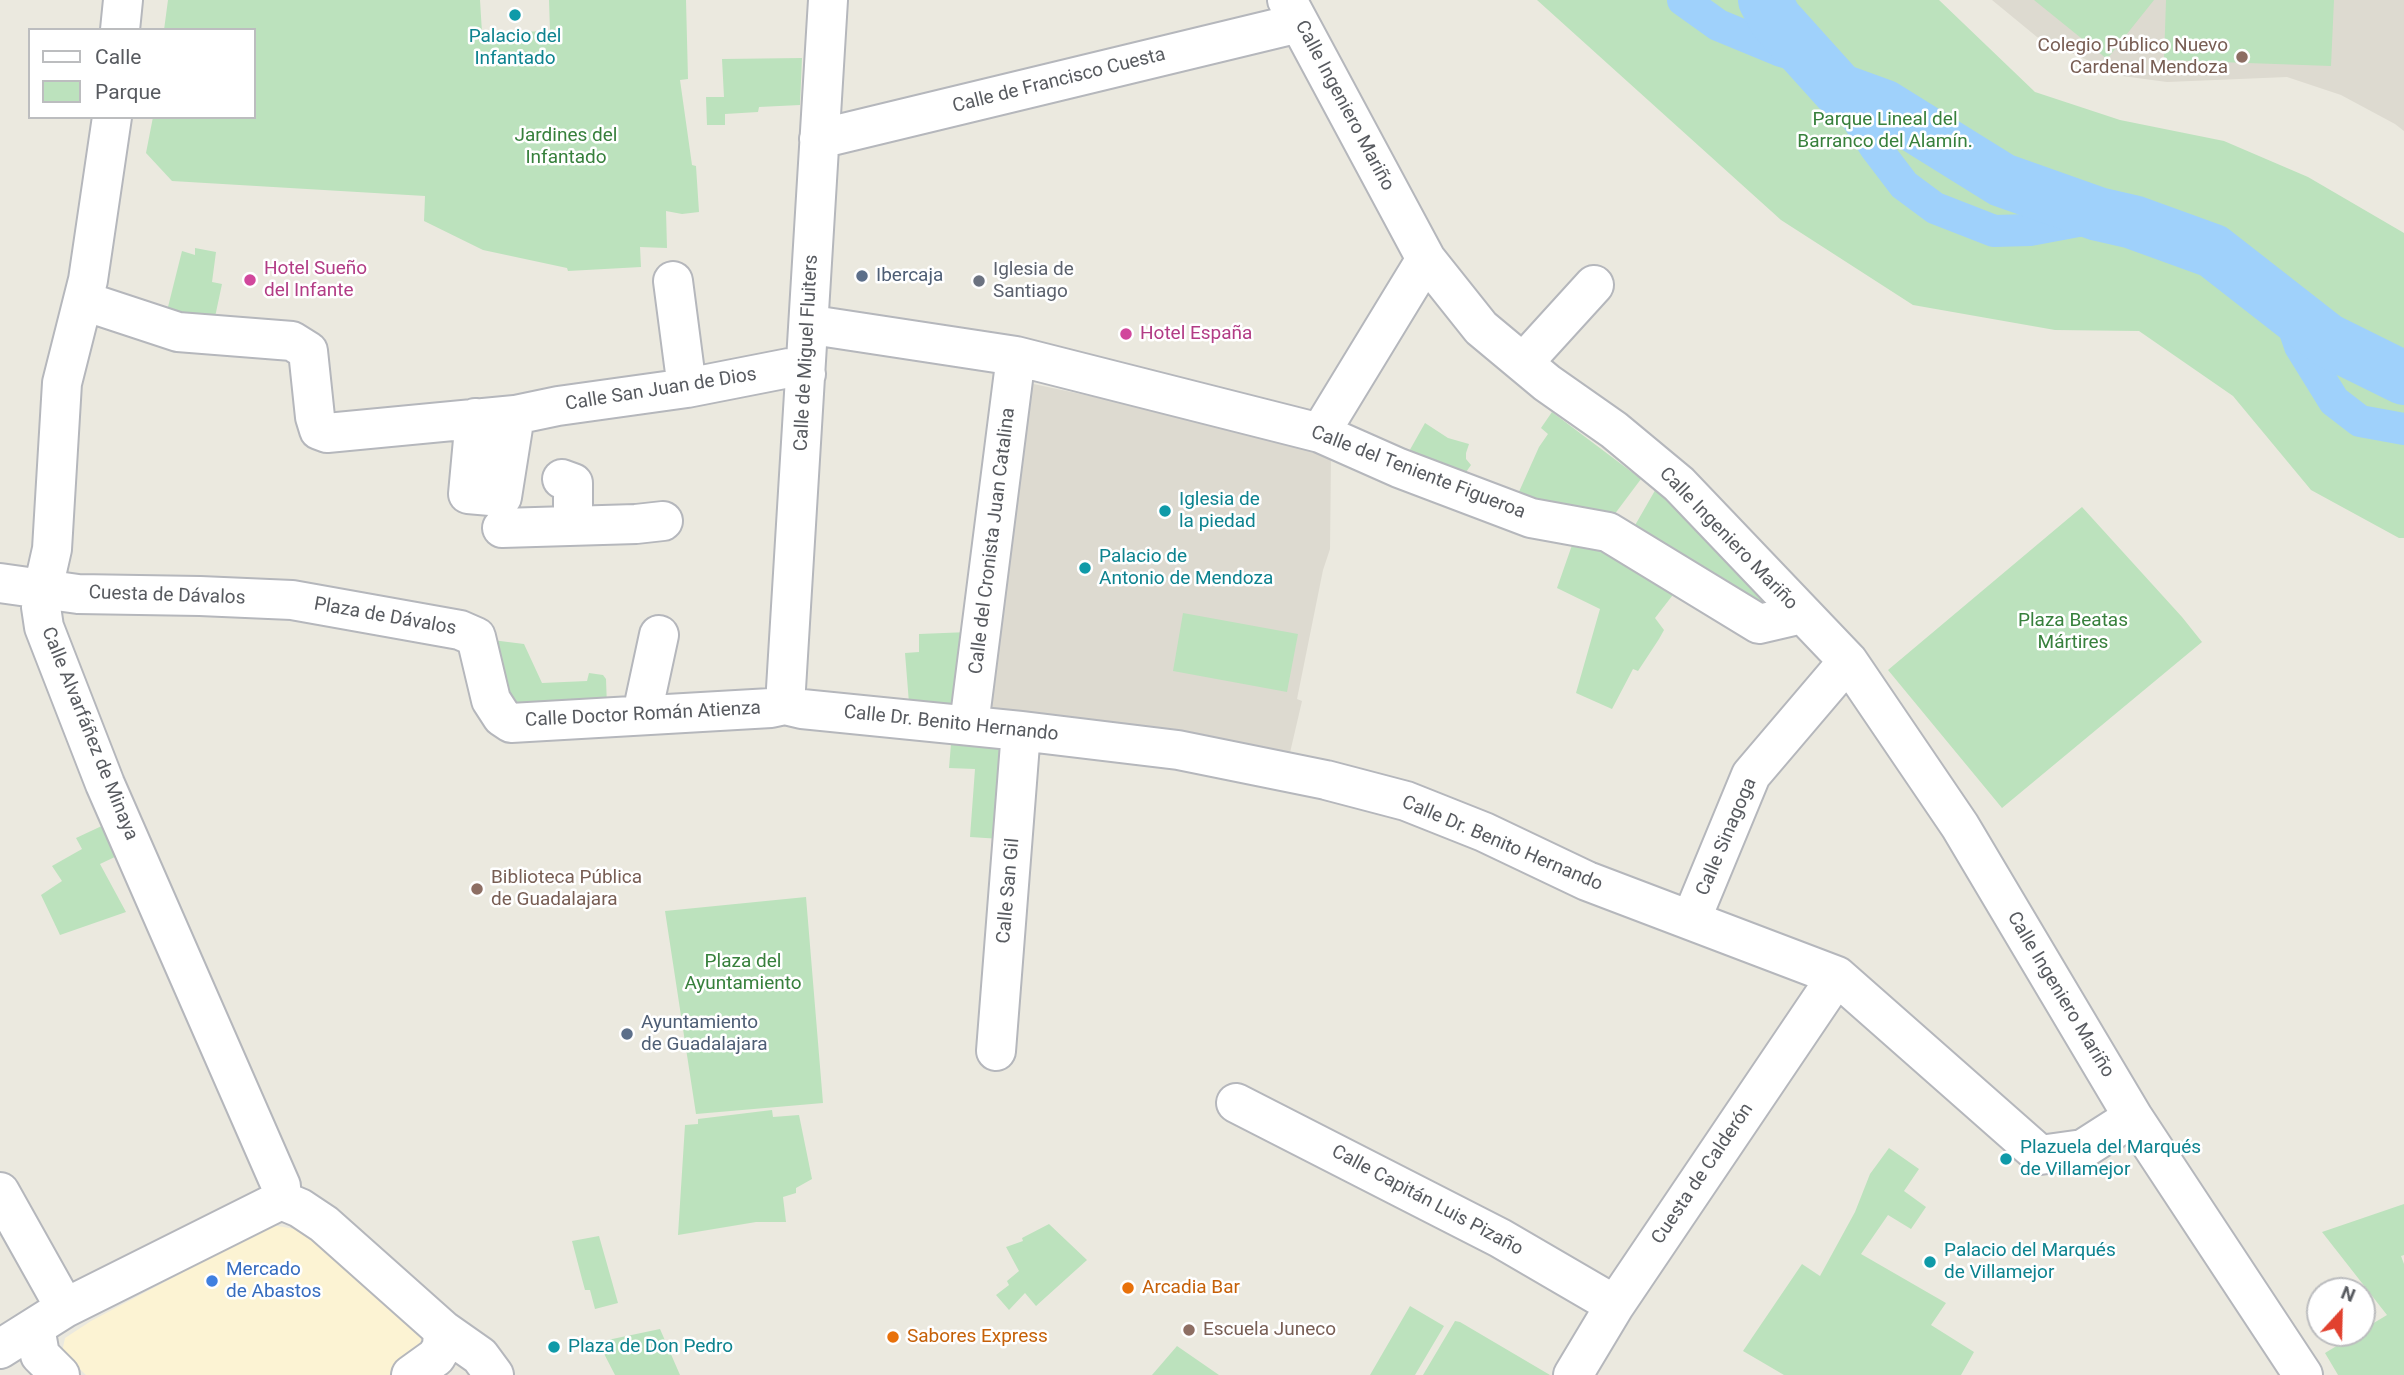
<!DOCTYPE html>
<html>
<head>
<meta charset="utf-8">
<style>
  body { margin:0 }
  #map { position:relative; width:2404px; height:1375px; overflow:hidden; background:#ebe9df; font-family:Roboto,sans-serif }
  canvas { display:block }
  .legend { position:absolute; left:28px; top:28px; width:228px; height:91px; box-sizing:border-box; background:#fff; border:2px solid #bcbdbf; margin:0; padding:9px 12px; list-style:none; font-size:21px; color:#585b60 }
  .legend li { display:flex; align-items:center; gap:14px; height:35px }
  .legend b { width:35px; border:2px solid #bcbdbf }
  .north { position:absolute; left:2306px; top:1277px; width:70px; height:70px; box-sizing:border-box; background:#fff; border:2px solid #bcbdbf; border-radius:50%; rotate:22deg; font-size:19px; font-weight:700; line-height:28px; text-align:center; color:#585b60 }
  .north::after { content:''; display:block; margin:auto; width:24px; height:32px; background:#e1412f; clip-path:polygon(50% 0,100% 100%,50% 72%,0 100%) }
</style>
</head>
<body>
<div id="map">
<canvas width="2404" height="1375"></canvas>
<ul class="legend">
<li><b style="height:9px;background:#fff"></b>Calle</li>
<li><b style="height:19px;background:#bce2bd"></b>Parque</li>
</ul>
<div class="north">N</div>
</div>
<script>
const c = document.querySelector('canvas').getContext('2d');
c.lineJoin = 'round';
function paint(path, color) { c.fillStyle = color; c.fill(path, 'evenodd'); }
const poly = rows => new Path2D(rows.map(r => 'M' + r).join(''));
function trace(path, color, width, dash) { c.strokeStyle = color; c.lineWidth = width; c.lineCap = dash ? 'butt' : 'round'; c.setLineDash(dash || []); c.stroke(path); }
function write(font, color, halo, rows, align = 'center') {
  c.font = font + ' Roboto,sans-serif'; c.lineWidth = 5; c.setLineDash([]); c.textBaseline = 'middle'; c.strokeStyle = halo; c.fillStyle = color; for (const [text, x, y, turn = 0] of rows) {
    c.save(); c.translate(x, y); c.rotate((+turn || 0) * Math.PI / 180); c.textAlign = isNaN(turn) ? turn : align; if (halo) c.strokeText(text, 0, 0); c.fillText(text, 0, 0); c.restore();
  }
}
paint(poly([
  [272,1225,306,1231,421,1336,420,1354,389,1375,86,1375,62,1352,65,1338,91,1321]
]), '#fcf3d3');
paint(poly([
  [1992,0,2404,0,2404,131,2395,124,2341,95,2287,77,2167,82,2122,76,2037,37],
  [1024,382,1128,404,1331,456,1330,549,1323,570,1297,699,1302,701,1289,757,990,713]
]), '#dddad0');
paint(poly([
  [168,0,480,0,482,33,550,31,549,0,686,0,688,79,680,80,692,165,696,166,699,212,682,214,666,211,667,248,640,247,641,267,568,271,567,268,483,250,424,221,425,196,172,181,146,153,153,117,254,117,254,30,164,30],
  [1537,0,1939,0,2035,92,2120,120,2224,141,2308,177,2404,233,2404,538,2399,538,2311,490,2233,396,2139,331,2055,330,1913,305,1781,220],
  [2034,0,2154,0,2107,59],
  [2166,0,2334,0,2331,66,2164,60],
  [802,58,800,105,759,107,758,112,725,114,725,125,707,125,706,97,724,97,722,59],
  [195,248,216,252,212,282,222,284,215,317,167,311,182,251,195,255],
  [1552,412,1641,479,1608,523,1518,494,1539,447,1548,434,1541,428],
  [1425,423,1448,438,1469,444,1466,453,1466,459,1471,465,1464,475,1407,455],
  [1657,487,1771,601,1752,613,1626,541],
  [2082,507,2182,617,2202,642,2002,808,1888,670],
  [1578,528,1679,587,1655,618,1664,630,1659,639,1638,671,1633,669,1612,709,1576,693,1600,609,1557,588],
  [1183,613,1298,634,1287,692,1173,671],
  [969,632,961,709,909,703,905,653,919,652,919,634],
  [492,640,524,644,542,683,587,681,589,673,603,675,606,679,607,707,518,717,489,659],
  [952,732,1009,740,1001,839,970,837,975,769,949,768],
  [106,824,119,855,100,864,126,912,60,935,41,895,62,881,52,866,82,849,76,838],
  [806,897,823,1103,696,1114,665,911],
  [772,1110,773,1117,799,1115,812,1179,796,1188,796,1193,783,1197,786,1222,756,1222,678,1235,685,1125,698,1124,698,1119],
  [1889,1148,1919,1169,1904,1191,1926,1207,1911,1229,1888,1215,1861,1254,1946,1303,1931,1325,1974,1352,1961,1375,1784,1375,1743,1351,1802,1264,1820,1276,1855,1212,1870,1174],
  [2404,1204,2404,1255,2401,1256,2404,1264,2404,1375,2338,1375,2325,1353,2358,1333,2362,1333,2362,1330,2387,1315,2322,1232],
  [1049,1224,1087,1260,1036,1306,1025,1293,1009,1310,996,1295,1009,1285,1007,1281,1019,1271,1006,1247,1023,1241,1022,1238],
  [599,1236,618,1303,595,1309,590,1290,585,1290,582,1279,572,1241],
  [1410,1306,1444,1326,1415,1375,1370,1375],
  [1455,1321,1460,1322,1550,1375,1423,1375],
  [660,1329,680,1375,615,1375,598,1342],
  [1177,1346,1219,1375,1152,1375]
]), '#bce2bd');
trace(poly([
  [1683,0,1718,25,1781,51,1811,60],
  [1839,90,1875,147,1904,185,1935,208,1994,231,2030,230,2078,221,2098,214],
  [2287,308,2300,346,2334,401,2360,421,2404,429]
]), '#9fd1fb', 32);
trace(poly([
  [1765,0,1775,19,1839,90,1883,106,2002,180,2098,214,2133,222,2213,251,2327,340,2404,378]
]), '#9fd1fb', 54);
const minor = poly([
  [1287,0,1426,259,1481,328,1547,383,1614,430,1679,484,1848,661,1960,826,2133,1117,2303,1375],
  [120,30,123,0],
  [112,117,88,280,62,383,52,549,43,589,41,607,44,627,105,784,281,1186,281,1200],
  [819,139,1299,23],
  [673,281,687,388],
  [82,310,96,305,178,332,292,341,308,351,315,417,319,430,327,433,515,415],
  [810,319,819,326,1016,356,1320,433,1399,468,1531,518,1608,532,1759,624,1802,614],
  [1523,363,1594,285],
  [475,418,468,494,502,497,515,415,558,406,687,388,789,368,806,374],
  [1320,433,1426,259],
  [562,479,573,483,573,526],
  [502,528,636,524,663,521],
  [0,583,78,594,200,596,292,600,460,630,476,637,491,700,502,717,511,723,771,708,785,705,802,709,1021,731,1178,750,1326,780,1406,801,1484,832,1587,881,1837,976,2040,1155,2083,1149,2133,1117],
  [785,705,828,0],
  [642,714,659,635],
  [969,725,1016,356],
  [1691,920,1751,775,1848,661],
  [996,1051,1021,731],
  [1236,1103,1500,1238,1615,1305],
  [0,1192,65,1308],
  [281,1200,300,1208,324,1224,443,1330,442,1347,436,1357,411,1375],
  [35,1327,40,1355,60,1375],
  [443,1330,480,1356,494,1375],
  [0,1349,65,1308,281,1200],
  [1573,1375,1615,1305,1837,976]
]);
trace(minor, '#b5b7bc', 42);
trace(minor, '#fff', 38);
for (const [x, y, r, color] of [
  [515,15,7,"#0f9aa8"],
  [2242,57,7,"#8d6e63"],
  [862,276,7,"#5c6f8a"],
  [250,280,7,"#d1479c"],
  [979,281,7,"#6b7280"],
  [1126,334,7,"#d1479c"],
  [1165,511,7,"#0f9aa8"],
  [1085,568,7,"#0f9aa8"],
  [477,889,7,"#8d6e63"],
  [627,1034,7,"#5c6f8a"],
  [2006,1159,7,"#0f9aa8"],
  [1930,1262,7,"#0f9aa8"],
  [212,1281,7,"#3f7fe0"],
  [1128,1288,7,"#e8710a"],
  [1189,1330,7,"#8d6e63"],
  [893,1337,7,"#e8710a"],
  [554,1347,7,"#0f9aa8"]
]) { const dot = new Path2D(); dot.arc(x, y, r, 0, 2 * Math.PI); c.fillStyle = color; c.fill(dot); trace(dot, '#fff', 2.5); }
write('19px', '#0d838f', '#fff', [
  ["Palacio del",515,37,"center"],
  ["Infantado",515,59,"center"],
  ["Iglesia de",1179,500],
  ["la piedad",1179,522],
  ["Palacio de",1099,557],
  ["Antonio de Mendoza",1099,579],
  ["Plazuela del Marqués",2020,1148],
  ["de Villamejor",2020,1170],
  ["Palacio del Marqués",1944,1251],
  ["de Villamejor",1944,1273],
  ["Plaza de Don Pedro",568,1347]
], 'left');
write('19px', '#785e54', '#fff', [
  ["Colegio Público Nuevo",2228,46,"right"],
  ["Cardenal Mendoza",2228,68,"right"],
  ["Biblioteca Pública",491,878],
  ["de Guadalajara",491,900],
  ["Escuela Juneco",1203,1330]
], 'left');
write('19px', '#585b60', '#fff', [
  ["Calle de Francisco Cuesta",1059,81,-14],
  ["Calle Ingeniero Mariño",1344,106,62],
  ["Calle de Miguel Fluiters",807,353,-87],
  ["Calle San Juan de Dios",661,390,-9],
  ["Calle del Teniente Figueroa",1418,473,21],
  ["Calle Ingeniero Mariño",1728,539,46],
  ["Calle del Cronista Juan Catalina",993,541,-83],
  ["Cuesta de Dávalos",167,596,2],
  ["Plaza de Dávalos",385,617,10],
  ["Calle Doctor Román Atienza",643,715,-3],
  ["Calle Dr. Benito Hernando",951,724,6],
  ["Calle Alvarfáñez de Minaya",89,734,68],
  ["Calle Sinagoga",1727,837,-67],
  ["Calle Dr. Benito Hernando",1502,844,23],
  ["Calle San Gil",1009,891,-85],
  ["Calle Ingeniero Mariño",2060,995,59],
  ["Cuesta de Calderón",1703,1174,-56],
  ["Calle Capitán Luis Pizaño",1427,1201,28]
]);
write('19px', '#37803c', '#fff', [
  ["Parque Lineal del",1885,120],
  ["Barranco del Alamín.",1885,142],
  ["Jardines del",566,136],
  ["Infantado",566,158],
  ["Plaza Beatas",2073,621],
  ["Mártires",2073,643],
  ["Plaza del",743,962],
  ["Ayuntamiento",743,984]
]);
write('19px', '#b23c85', '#fff', [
  ["Hotel Sueño",264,269],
  ["del Infante",264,291],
  ["Hotel España",1140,334]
], 'left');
write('19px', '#5b616d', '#fff', [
  ["Iglesia de",993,270],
  ["Santiago",993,292]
], 'left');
write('19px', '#4e5e75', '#fff', [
  ["Ibercaja",876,276],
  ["Ayuntamiento",641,1023],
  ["de Guadalajara",641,1045]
], 'left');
write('19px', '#366cbe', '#fff', [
  ["Mercado",226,1270],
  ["de Abastos",226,1292]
], 'left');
write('19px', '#c56008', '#fff', [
  ["Arcadia Bar",1142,1288],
  ["Sabores Express",907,1337]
], 'left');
</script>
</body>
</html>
